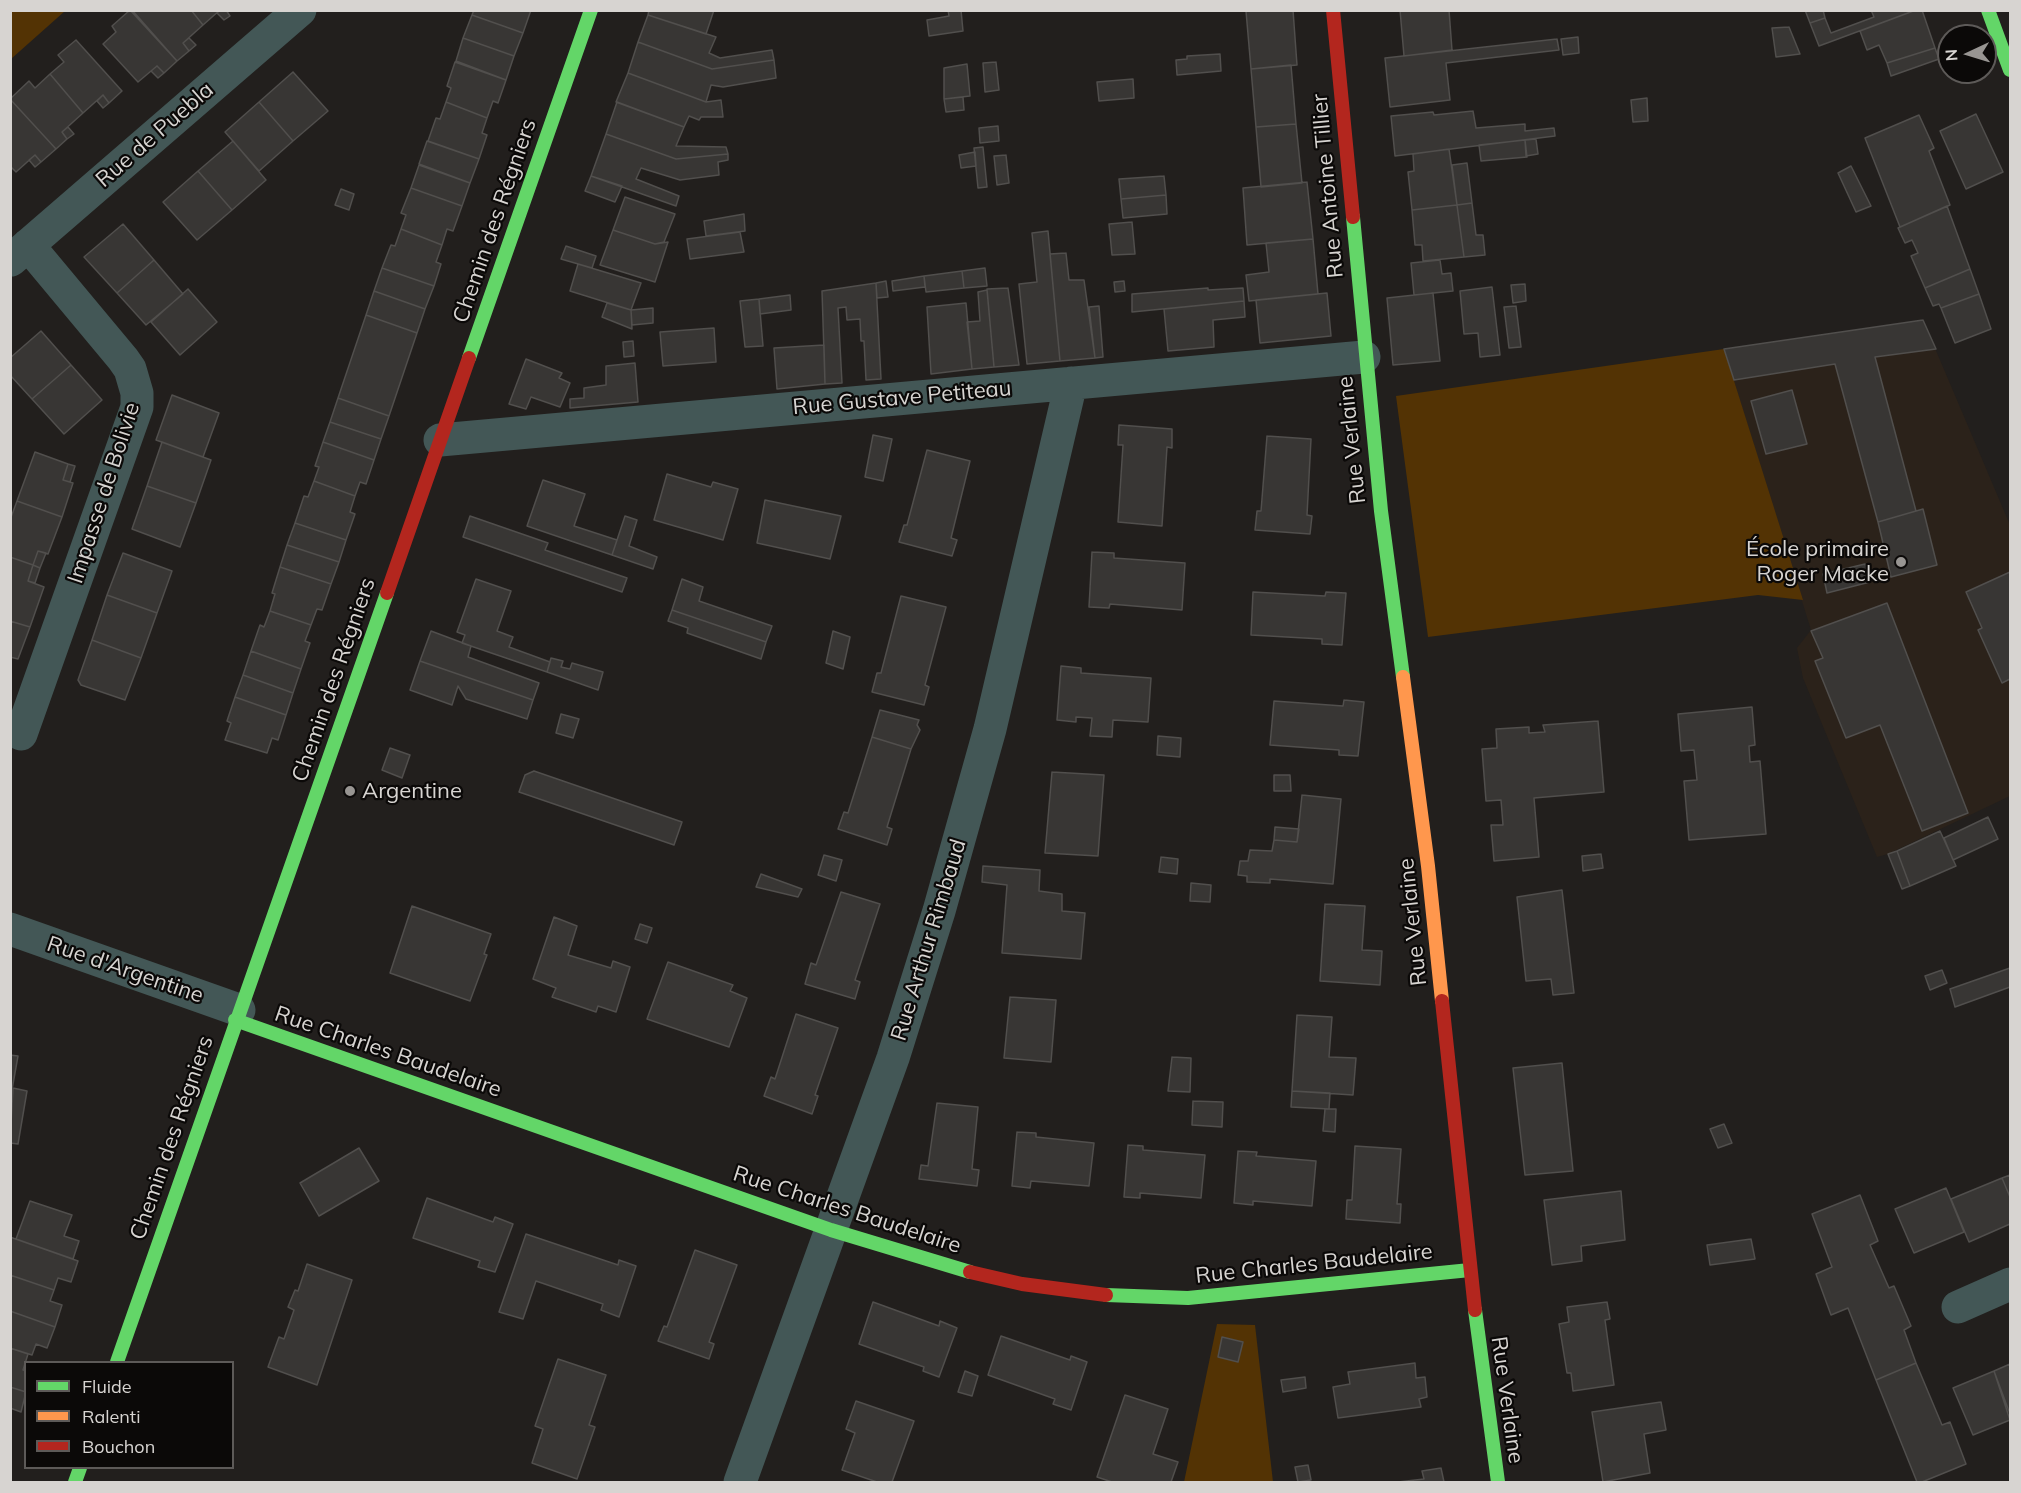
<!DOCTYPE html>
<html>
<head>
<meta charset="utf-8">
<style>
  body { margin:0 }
  #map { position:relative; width:2021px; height:1493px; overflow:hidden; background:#221f1d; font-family:Mulish,sans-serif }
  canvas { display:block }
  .frame { position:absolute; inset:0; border:12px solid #d7d4d1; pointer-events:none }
  .legend { position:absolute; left:24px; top:1361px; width:210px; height:108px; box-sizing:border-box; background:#0b0908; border:2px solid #5d5a58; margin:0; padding:8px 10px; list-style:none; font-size:18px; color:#d7d4d1 }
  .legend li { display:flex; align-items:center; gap:12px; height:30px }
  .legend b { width:30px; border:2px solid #5d5a58 }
  .north { position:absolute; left:1937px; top:24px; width:60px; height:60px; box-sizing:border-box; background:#0b0908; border:2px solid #5d5a58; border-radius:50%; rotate:266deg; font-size:16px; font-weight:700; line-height:24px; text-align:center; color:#d7d4d1 }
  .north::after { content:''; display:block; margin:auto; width:21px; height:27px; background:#989592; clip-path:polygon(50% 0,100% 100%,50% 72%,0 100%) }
</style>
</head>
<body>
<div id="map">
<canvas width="2021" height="1493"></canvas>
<div class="frame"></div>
<ul class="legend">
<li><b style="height:8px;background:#63d668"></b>Fluide</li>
<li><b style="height:8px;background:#ff974d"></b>Ralenti</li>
<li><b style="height:8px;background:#b3261e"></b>Bouchon</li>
</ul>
<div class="north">N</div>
</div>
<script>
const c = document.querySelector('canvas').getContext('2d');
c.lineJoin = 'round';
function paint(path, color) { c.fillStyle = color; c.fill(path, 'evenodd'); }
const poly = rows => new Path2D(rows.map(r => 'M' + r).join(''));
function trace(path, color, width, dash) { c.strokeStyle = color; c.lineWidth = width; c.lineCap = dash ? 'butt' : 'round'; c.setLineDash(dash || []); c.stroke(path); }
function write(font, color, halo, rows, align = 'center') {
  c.font = font + ' Mulish,sans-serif'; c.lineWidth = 4.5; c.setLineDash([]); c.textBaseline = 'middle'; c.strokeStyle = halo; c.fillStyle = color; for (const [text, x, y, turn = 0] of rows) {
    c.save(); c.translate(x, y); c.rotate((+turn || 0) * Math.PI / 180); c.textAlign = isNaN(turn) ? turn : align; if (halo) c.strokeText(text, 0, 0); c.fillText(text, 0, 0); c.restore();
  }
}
paint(poly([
  [1923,320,2010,525,2010,796,1888,854,1877,857,1803,678,1797,648,1811,630,1724,350]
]), '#2b221a');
paint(poly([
  [12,10,65,10,65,11,11,59],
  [1724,349,1803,600,1758,595,1428,637,1396,396],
  [1217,1324,1255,1325,1273,1482,1184,1482]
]), '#533304');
const building = poly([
  [130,10,177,61,164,73,157,66,138,82,103,44,116,32,112,26,130,10],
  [132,10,191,10,203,25,183,43,189,51,177,61,132,10],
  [191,10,220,10,203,25,191,10],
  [220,10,226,10,230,16,224,20,217,13,220,10],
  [474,10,531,10,523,33,472,15,474,10],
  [649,10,714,10,706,34,648,15,649,10],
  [948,10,961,10,963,31,929,36,927,20,949,16,948,10],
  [1293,10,1297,65,1251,69,1246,11,1293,10],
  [1400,10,1449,10,1452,50,1404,56,1400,10],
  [1805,10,1823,10,1825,18,1810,23,1805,10],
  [1871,10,1916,10,1819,46,1810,23,1825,18,1831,33,1874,17,1871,10],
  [1916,10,1922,10,1935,48,1887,63,1879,45,1867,50,1860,31,1916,10],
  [472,15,523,33,514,56,463,38,472,15],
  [648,15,716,37,709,53,720,58,772,50,774,60,712,69,638,42,648,15],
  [1789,27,1800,54,1776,57,1772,28,1789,27],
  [1578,37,1579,53,1563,55,1561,39,1578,37],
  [189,38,196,45,189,51,183,43,189,38],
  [463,38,514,56,506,80,456,61,463,38],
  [1557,39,1559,50,1446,63,1450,100,1390,107,1385,58,1557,39],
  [76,40,122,91,109,103,103,95,83,113,50,74,64,62,58,55,76,40],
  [638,42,712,69,774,60,776,78,723,87,711,85,706,102,628,73,638,42],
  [1935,48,1939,59,1891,76,1887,63,1935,48],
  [1220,54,1221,71,1177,75,1176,60,1187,59,1187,56,1220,54],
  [455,62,506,80,498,103,493,101,487,118,446,102,451,88,447,86,455,62],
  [996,62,999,90,985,92,983,63,996,62],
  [967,64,970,96,944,99,944,68,967,64],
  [1291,65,1296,124,1256,127,1251,69,1291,65],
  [157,66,164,73,158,78,151,71,157,66],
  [293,72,328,111,293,141,259,102,293,72],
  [628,73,706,102,721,100,723,117,701,117,699,120,689,116,684,127,616,102,628,73],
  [50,74,83,113,62,132,67,139,56,149,10,99,29,81,35,88,50,74],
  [1133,79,1134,98,1099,101,1097,82,1133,79],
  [103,95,109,103,103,108,97,101,103,95],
  [963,97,964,110,946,112,944,99,963,97],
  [1647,98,1648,121,1633,122,1631,100,1647,98],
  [10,99,56,149,41,162,35,155,16,172,10,166,10,99],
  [259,102,293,141,259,171,225,132,259,102],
  [446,102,487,118,482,133,487,135,479,159,428,141,436,118,440,119,446,102],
  [617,102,684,127,676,146,726,147,728,154,676,159,606,134,617,102],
  [1473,111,1476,128,1525,124,1525,131,1554,128,1555,136,1395,156,1391,116,1433,112,1434,115,1473,111],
  [1976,114,2003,172,1966,189,1940,131,1976,114],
  [1919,115,1934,148,1929,151,1950,205,1900,227,1865,138,1919,115],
  [1296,124,1302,183,1261,187,1256,127,1296,124],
  [998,126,999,141,980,143,979,128,998,126],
  [68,127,74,134,67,139,62,132,68,127],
  [606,134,676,159,728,154,728,160,718,162,719,175,680,180,641,168,636,179,679,196,676,206,591,176,606,134],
  [1536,139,1538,154,1526,156,1525,140,1536,139],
  [1525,140,1527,157,1481,161,1479,145,1525,140],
  [233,141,266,180,232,210,198,171,233,141],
  [427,141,479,159,470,183,419,164,427,141],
  [983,147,987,187,978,188,974,148,983,147],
  [1449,149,1457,205,1412,210,1408,172,1414,171,1413,154,1449,149],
  [975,152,976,166,961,168,959,155,975,152],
  [35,155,41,162,35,167,29,160,35,155],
  [1006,155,1009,183,997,185,994,156,1006,155],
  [1467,163,1472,203,1457,205,1452,165,1467,163],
  [419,165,470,183,462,206,411,188,419,165],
  [1851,166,1871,206,1856,212,1838,173,1851,166],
  [198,171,232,210,197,240,163,202,198,171],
  [591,176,622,186,615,202,585,191,591,176],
  [1164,176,1166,195,1121,199,1119,179,1164,176],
  [1307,182,1313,239,1247,245,1243,188,1307,182],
  [411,188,462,206,453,231,447,229,442,245,401,229,406,215,401,213,411,188],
  [341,189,354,194,349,210,335,205,341,189],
  [1166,195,1167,214,1123,218,1121,199,1166,195],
  [625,197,675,214,664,242,655,244,613,230,625,197],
  [1472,203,1476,235,1483,235,1485,255,1464,257,1457,205,1472,203],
  [1457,205,1464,257,1423,261,1422,245,1415,245,1412,210,1457,205],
  [1947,206,1970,269,1925,288,1911,256,1918,253,1912,240,1905,243,1898,228,1947,206],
  [744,214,745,231,706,236,704,221,744,214],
  [1132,222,1135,254,1112,255,1109,224,1132,222],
  [123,224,154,260,117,293,84,257,123,224],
  [401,229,442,245,436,262,441,264,434,286,382,268,391,245,395,246,401,229],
  [613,230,655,244,668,242,655,282,600,265,613,230],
  [1048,231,1060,361,1027,364,1019,284,1037,282,1032,233,1048,231],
  [740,232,744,252,690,259,687,239,740,232],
  [1313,239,1318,294,1249,301,1246,275,1269,272,1266,243,1313,239],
  [566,246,596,256,592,268,561,259,566,246],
  [1066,253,1069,280,1084,280,1095,358,1060,361,1050,254,1066,253],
  [154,260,183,294,146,325,117,293,154,260],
  [1440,260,1442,274,1451,273,1453,291,1414,295,1411,263,1440,260],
  [578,264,641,283,631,310,570,291,578,264],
  [382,268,434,286,425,309,374,291,382,268],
  [985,268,987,286,964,288,962,271,985,268],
  [1970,269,1979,294,1941,308,1939,304,1933,306,1925,288,1970,269],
  [962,271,964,288,926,292,924,276,962,271],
  [924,276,925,287,893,291,892,281,924,276],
  [886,281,888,297,877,298,876,283,886,281],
  [1124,281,1125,291,1115,292,1114,282,1124,281],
  [876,283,881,379,866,380,864,341,861,341,860,319,847,320,846,307,838,308,842,383,825,384,822,291,876,283],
  [1525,284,1526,301,1513,303,1511,285,1525,284],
  [1492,287,1500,355,1480,357,1478,333,1464,334,1460,291,1492,287],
  [1008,288,1019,365,994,367,987,289,1008,288],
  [1208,288,1208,290,1243,288,1244,301,1132,312,1132,294,1208,288],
  [188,289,217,322,180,355,151,322,188,289],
  [987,290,994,367,972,369,967,322,980,321,978,292,987,290],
  [374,291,425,309,417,333,366,315,374,291],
  [1327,293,1331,336,1260,343,1256,300,1327,293],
  [1433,293,1440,361,1393,365,1387,298,1433,293],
  [1979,294,1991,329,1955,343,1941,308,1979,294],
  [790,295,791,310,760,314,759,299,790,295],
  [759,299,763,346,745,347,740,301,759,299],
  [1244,301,1245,317,1213,320,1214,347,1168,351,1164,309,1244,301],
  [607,303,631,310,632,329,602,317,607,303],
  [966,303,972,369,931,374,927,307,966,303],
  [1099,306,1103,357,1095,358,1089,307,1099,306],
  [1516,306,1521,347,1509,348,1504,307,1516,306],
  [653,308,653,323,632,325,631,310,653,308],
  [366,315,417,333,389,416,338,398,366,315],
  [1923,320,1936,349,1875,357,1916,511,1878,522,1835,364,1734,380,1724,349,1923,320],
  [714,328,716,362,663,366,660,332,714,328],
  [41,331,71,365,32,399,10,375,10,358,41,331],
  [633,341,634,356,624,357,623,342,633,341],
  [824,345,825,384,777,389,774,348,824,345],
  [526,359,562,373,559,378,570,383,560,407,531,397,526,409,509,404,526,359],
  [635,363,638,402,570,408,570,399,584,398,584,388,606,385,606,366,635,363],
  [71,365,102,400,64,434,32,399,71,365],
  [1792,390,1807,444,1766,454,1751,401,1792,390],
  [172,395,219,413,203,457,156,440,172,395],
  [338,398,389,416,381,439,330,422,338,398],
  [330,422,381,439,374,460,323,442,330,422],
  [1119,425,1172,429,1172,448,1167,447,1162,526,1118,522,1123,445,1118,445,1119,425],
  [873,435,892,439,883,481,865,477,873,435],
  [1267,436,1311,439,1307,515,1312,516,1310,534,1255,530,1257,511,1261,511,1267,436],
  [162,442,211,460,196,503,147,486,162,442],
  [323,442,374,460,366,484,360,482,355,496,314,481,319,467,315,466,323,442],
  [927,450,970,461,951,538,957,540,952,556,899,542,904,525,907,525,927,450],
  [35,452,68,464,63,480,73,483,62,517,17,501,35,452],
  [68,464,75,466,70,482,63,480,68,464],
  [667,474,711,487,713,482,738,489,723,540,654,520,667,474],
  [543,480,585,494,574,526,617,540,612,555,527,526,543,480],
  [314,481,355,496,350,512,355,514,346,540,295,523,304,496,308,497,314,481],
  [147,486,196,503,180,547,132,529,147,486],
  [765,500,841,516,830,559,757,543,765,500],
  [17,501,62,517,48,554,38,551,33,565,10,557,10,520,17,501],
  [1923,509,1937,565,1891,577,1878,522,1923,509],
  [470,516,548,543,545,550,627,578,622,592,463,537,470,516],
  [625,516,637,520,629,546,657,557,653,569,612,555,625,516],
  [295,523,346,540,339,562,287,545,295,523],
  [287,545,339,562,331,584,280,567,287,545],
  [38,551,46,553,40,568,33,565,38,551],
  [1092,552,1114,553,1114,558,1185,563,1182,610,1110,604,1109,608,1089,607,1092,552],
  [123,553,172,571,157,613,107,595,123,553],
  [10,557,33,565,28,581,44,587,30,627,10,621,10,557],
  [1865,564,1870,582,1827,593,1823,574,1865,564],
  [33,565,40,568,35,583,28,581,33,565],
  [280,567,331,584,322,610,317,609,311,625,270,611,275,594,272,593,280,567],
  [2010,572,2010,679,2002,683,1978,630,1982,628,1966,592,2010,572],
  [476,579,511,591,497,631,513,637,509,647,550,662,547,672,462,643,465,635,457,632,476,579],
  [682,579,703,587,699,601,772,626,766,642,672,610,682,579],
  [1253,592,1325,596,1326,592,1346,593,1342,645,1322,644,1322,639,1251,635,1253,592],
  [107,595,157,613,141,658,92,640,107,595],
  [901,596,946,607,925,685,929,687,924,705,872,692,877,673,881,673,901,596],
  [1887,603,1968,813,1922,831,1880,725,1846,738,1815,661,1823,658,1811,631,1887,603],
  [672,610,766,642,761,659,687,633,688,628,668,621,672,610],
  [270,611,311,625,305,641,310,643,301,669,251,651,260,625,264,627,270,611],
  [10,621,30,627,18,659,10,657,10,621],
  [431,631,471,646,468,657,539,683,533,700,420,661,431,631],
  [833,631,850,637,843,669,826,663,833,631],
  [92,640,141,658,125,700,81,685,78,680,92,640],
  [251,651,301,669,293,693,243,675,251,651],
  [551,658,563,661,561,667,570,669,572,663,603,672,598,690,547,672,551,658],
  [420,661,533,700,527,719,466,699,458,686,452,705,410,690,420,661],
  [1061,666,1081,668,1081,673,1151,678,1148,722,1113,720,1112,737,1090,736,1092,718,1076,717,1076,722,1057,720,1061,666],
  [243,675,293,693,286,715,235,697,243,675],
  [235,697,286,715,278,740,272,738,267,753,225,740,231,723,227,721,235,697],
  [1344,700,1364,702,1358,756,1339,755,1339,750,1270,745,1274,701,1343,706,1344,700],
  [1752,707,1755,745,1749,746,1750,762,1760,761,1766,834,1689,840,1684,781,1697,780,1694,750,1681,751,1678,714,1752,707],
  [880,710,919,720,917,725,920,730,911,749,872,737,880,710],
  [561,714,579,719,573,738,556,733,561,714],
  [1598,721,1604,792,1534,798,1539,857,1494,861,1491,825,1503,825,1501,800,1486,801,1482,749,1497,748,1496,729,1529,727,1529,733,1545,732,1543,725,1598,721],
  [1158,736,1181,738,1180,757,1157,755,1158,736],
  [872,737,911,749,887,827,892,829,887,845,838,829,844,812,848,813,872,737],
  [390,748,410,755,402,778,382,770,390,748],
  [534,771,682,822,674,845,519,792,525,775,534,771],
  [1052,772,1104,775,1098,856,1045,853,1052,772],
  [1274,775,1290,775,1291,791,1274,791,1274,775],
  [1302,795,1341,799,1333,884,1270,879,1270,883,1247,882,1247,876,1238,875,1240,861,1248,861,1250,850,1272,851,1274,840,1297,842,1302,795],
  [1988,817,1998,839,1953,860,1944,838,1988,817],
  [1275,827,1299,829,1297,842,1274,840,1275,827],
  [1940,831,1956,866,1910,886,1897,851,1940,831],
  [1897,851,1910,886,1902,889,1888,854,1897,851],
  [1601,854,1603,868,1583,871,1582,856,1601,854],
  [824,855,842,860,836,881,818,875,824,855],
  [1161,857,1178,859,1177,874,1159,872,1161,857],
  [983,866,1040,870,1039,891,1062,894,1062,911,1085,913,1081,959,1002,953,1007,885,982,882,983,866],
  [761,874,802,889,798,897,756,887,761,874],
  [1191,883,1211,885,1210,902,1190,901,1191,883],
  [1562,890,1574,993,1553,995,1551,979,1526,981,1517,897,1562,890],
  [841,892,880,904,855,980,860,982,855,999,805,984,811,963,816,965,841,892],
  [1325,904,1365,906,1362,950,1382,951,1380,985,1320,981,1325,904],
  [412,906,491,934,484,954,487,955,470,1001,390,973,412,906],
  [554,917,577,926,568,955,611,968,613,961,630,967,616,1012,598,1006,596,1012,552,997,556,988,533,979,554,917],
  [640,924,652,928,647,943,635,939,640,924],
  [668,962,733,985,730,991,747,998,729,1047,647,1019,668,962],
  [2010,968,2010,987,1955,1007,1950,989,2010,968],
  [1942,970,1947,983,1930,990,1925,976,1942,970],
  [1010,997,1056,1000,1051,1062,1004,1058,1010,997],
  [796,1014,838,1028,815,1095,818,1096,812,1114,764,1096,771,1077,775,1079,796,1014],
  [1297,1015,1332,1017,1329,1057,1356,1058,1353,1095,1292,1091,1297,1015],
  [10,1055,18,1056,10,1101,10,1055],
  [1172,1057,1191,1058,1190,1092,1168,1091,1172,1057],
  [1562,1063,1573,1171,1525,1175,1513,1068,1562,1063],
  [13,1088,27,1091,18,1144,10,1143,13,1088],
  [1292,1091,1330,1093,1329,1109,1291,1107,1292,1091],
  [1193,1101,1223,1102,1222,1127,1192,1125,1193,1101],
  [937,1103,978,1107,972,1169,979,1170,977,1186,919,1179,921,1165,928,1166,937,1103],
  [1325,1109,1336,1109,1335,1132,1323,1131,1325,1109],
  [1724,1124,1732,1143,1718,1148,1710,1129,1724,1124],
  [1017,1132,1036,1133,1036,1137,1094,1143,1089,1186,1031,1181,1030,1188,1012,1186,1017,1132],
  [1128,1145,1143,1146,1143,1150,1205,1155,1201,1198,1140,1193,1140,1198,1124,1197,1128,1145],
  [1355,1146,1401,1149,1397,1204,1401,1204,1400,1223,1346,1219,1347,1200,1352,1200,1355,1146],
  [359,1148,379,1181,319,1216,300,1183,359,1148],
  [1238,1151,1257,1152,1256,1156,1316,1161,1312,1206,1253,1201,1253,1205,1234,1203,1238,1151],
  [2010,1175,2010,1197,2002,1178,2010,1175],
  [2002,1178,2010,1197,2010,1224,1969,1242,1951,1199,2002,1178],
  [1946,1188,1964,1232,1914,1253,1895,1209,1946,1188],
  [1621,1191,1625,1240,1581,1246,1582,1261,1552,1265,1544,1200,1621,1191],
  [1860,1195,1878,1241,1870,1245,1889,1288,1894,1286,1911,1326,1904,1330,1916,1363,1876,1380,1848,1308,1831,1315,1816,1274,1832,1267,1812,1214,1860,1195],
  [427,1198,493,1222,495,1217,513,1224,495,1272,478,1267,480,1261,413,1238,427,1198],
  [30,1201,72,1215,64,1236,79,1241,73,1259,16,1239,30,1201],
  [526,1234,618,1265,619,1260,636,1266,619,1317,601,1310,603,1304,536,1281,523,1319,499,1312,526,1234],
  [10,1237,78,1261,71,1282,58,1278,54,1290,10,1275,10,1237],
  [1751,1239,1755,1259,1710,1265,1707,1245,1751,1239],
  [695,1250,737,1265,709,1342,714,1344,709,1359,658,1341,664,1326,667,1327,695,1250],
  [307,1264,352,1280,317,1385,268,1367,279,1337,284,1339,294,1310,288,1307,295,1290,298,1291,307,1264],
  [10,1275,54,1290,50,1301,62,1305,55,1327,10,1311,10,1275],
  [873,1302,939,1326,940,1321,957,1328,939,1377,923,1371,924,1367,859,1344,873,1302],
  [1607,1302,1610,1319,1605,1320,1614,1385,1573,1391,1571,1373,1567,1373,1559,1324,1569,1322,1567,1307,1607,1302],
  [10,1311,55,1327,47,1348,36,1344,32,1355,10,1348,10,1311],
  [1001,1336,1070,1360,1071,1356,1087,1362,1071,1410,1053,1404,1055,1399,988,1375,1001,1336],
  [1222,1337,1243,1342,1238,1362,1218,1357,1222,1337],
  [10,1348,28,1354,23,1370,26,1371,26,1392,10,1387,10,1348],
  [558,1359,606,1375,589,1425,595,1427,577,1479,532,1463,543,1429,535,1426,558,1359],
  [1415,1363,1416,1378,1425,1377,1427,1397,1419,1399,1421,1407,1338,1418,1333,1387,1350,1384,1348,1372,1415,1363],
  [1916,1363,1942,1425,1950,1422,1966,1464,1922,1482,1917,1482,1876,1380,1916,1363],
  [2010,1364,2010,1414,1994,1371,2010,1364],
  [965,1371,978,1376,972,1396,958,1392,965,1371],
  [1994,1371,2010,1420,1973,1435,1953,1388,1994,1371],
  [1305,1377,1306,1388,1283,1392,1281,1380,1305,1377],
  [10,1387,26,1392,21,1412,10,1408,10,1387],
  [1125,1395,1168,1409,1153,1454,1178,1462,1171,1482,1112,1482,1097,1477,1125,1395],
  [856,1401,914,1421,892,1482,877,1482,842,1470,855,1433,846,1429,856,1401],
  [1661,1402,1666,1430,1644,1434,1650,1473,1603,1482,1592,1412,1661,1402],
  [1308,1465,1311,1480,1298,1482,1295,1467,1308,1465],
  [1441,1468,1444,1482,1398,1482,1424,1479,1422,1471,1441,1468]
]);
paint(building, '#383634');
trace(building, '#514f4d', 1.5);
trace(poly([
  [11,260,300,10],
  [440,440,1364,357],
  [21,734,137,407,137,393,130,369,123,359,28,245],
  [10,929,239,1010],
  [1958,1307,2010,1284],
  [740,1482,893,1058,939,911,990,729,1071,383]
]), '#435756', 33);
trace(poly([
  [1988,10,2010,70],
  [1353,217,1381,511,1403,677],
  [469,358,591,10],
  [235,1020,831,1230,970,1272],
  [1106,1295,1188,1298,1470,1270],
  [1475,1310,1498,1482],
  [117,1362,387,593],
  [75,1482,80,1468]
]), '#63d668', 14);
trace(poly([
  [1403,677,1428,866,1442,1001]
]), '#ff974d', 14);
trace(poly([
  [1333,10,1353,217],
  [387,593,469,358],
  [1442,1001,1475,1310],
  [970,1272,1022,1284,1106,1295]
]), '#b3261e', 14);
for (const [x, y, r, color] of [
  [1901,562,6,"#989592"],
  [350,791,6,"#989592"]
]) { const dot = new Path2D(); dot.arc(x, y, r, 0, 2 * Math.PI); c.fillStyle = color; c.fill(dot); trace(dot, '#0b0908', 2); }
write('22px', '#d7d4d1', '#0b0908', [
  ["Rue de Puebla",155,135,-41],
  ["Rue Antoine Tillier",1328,186,-95],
  ["Chemin des Régniers",495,221,-71],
  ["Rue Gustave Petiteau",902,398,-5],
  ["Rue Verlaine",1352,440,-96],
  ["Impasse de Bolivie",104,493,-72],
  ["Chemin des Régniers",334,680,-71],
  ["Rue Verlaine",1413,922,-96],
  ["Rue Arthur Rimbaud",929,940,-73],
  ["Rue d'Argentine",125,970,19],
  ["Rue Charles Baudelaire",388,1052,19],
  ["Chemin des Régniers",172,1138,-71],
  ["Rue Charles Baudelaire",847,1210,18],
  ["Rue Charles Baudelaire",1314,1264,-6],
  ["Rue Verlaine",1507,1400,82]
]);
write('22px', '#d7d4d1', '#0b0908', [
  ["École primaire",1889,549],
  ["Roger Macke",1889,574],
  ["Argentine",362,791,"left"]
], 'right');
</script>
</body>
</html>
